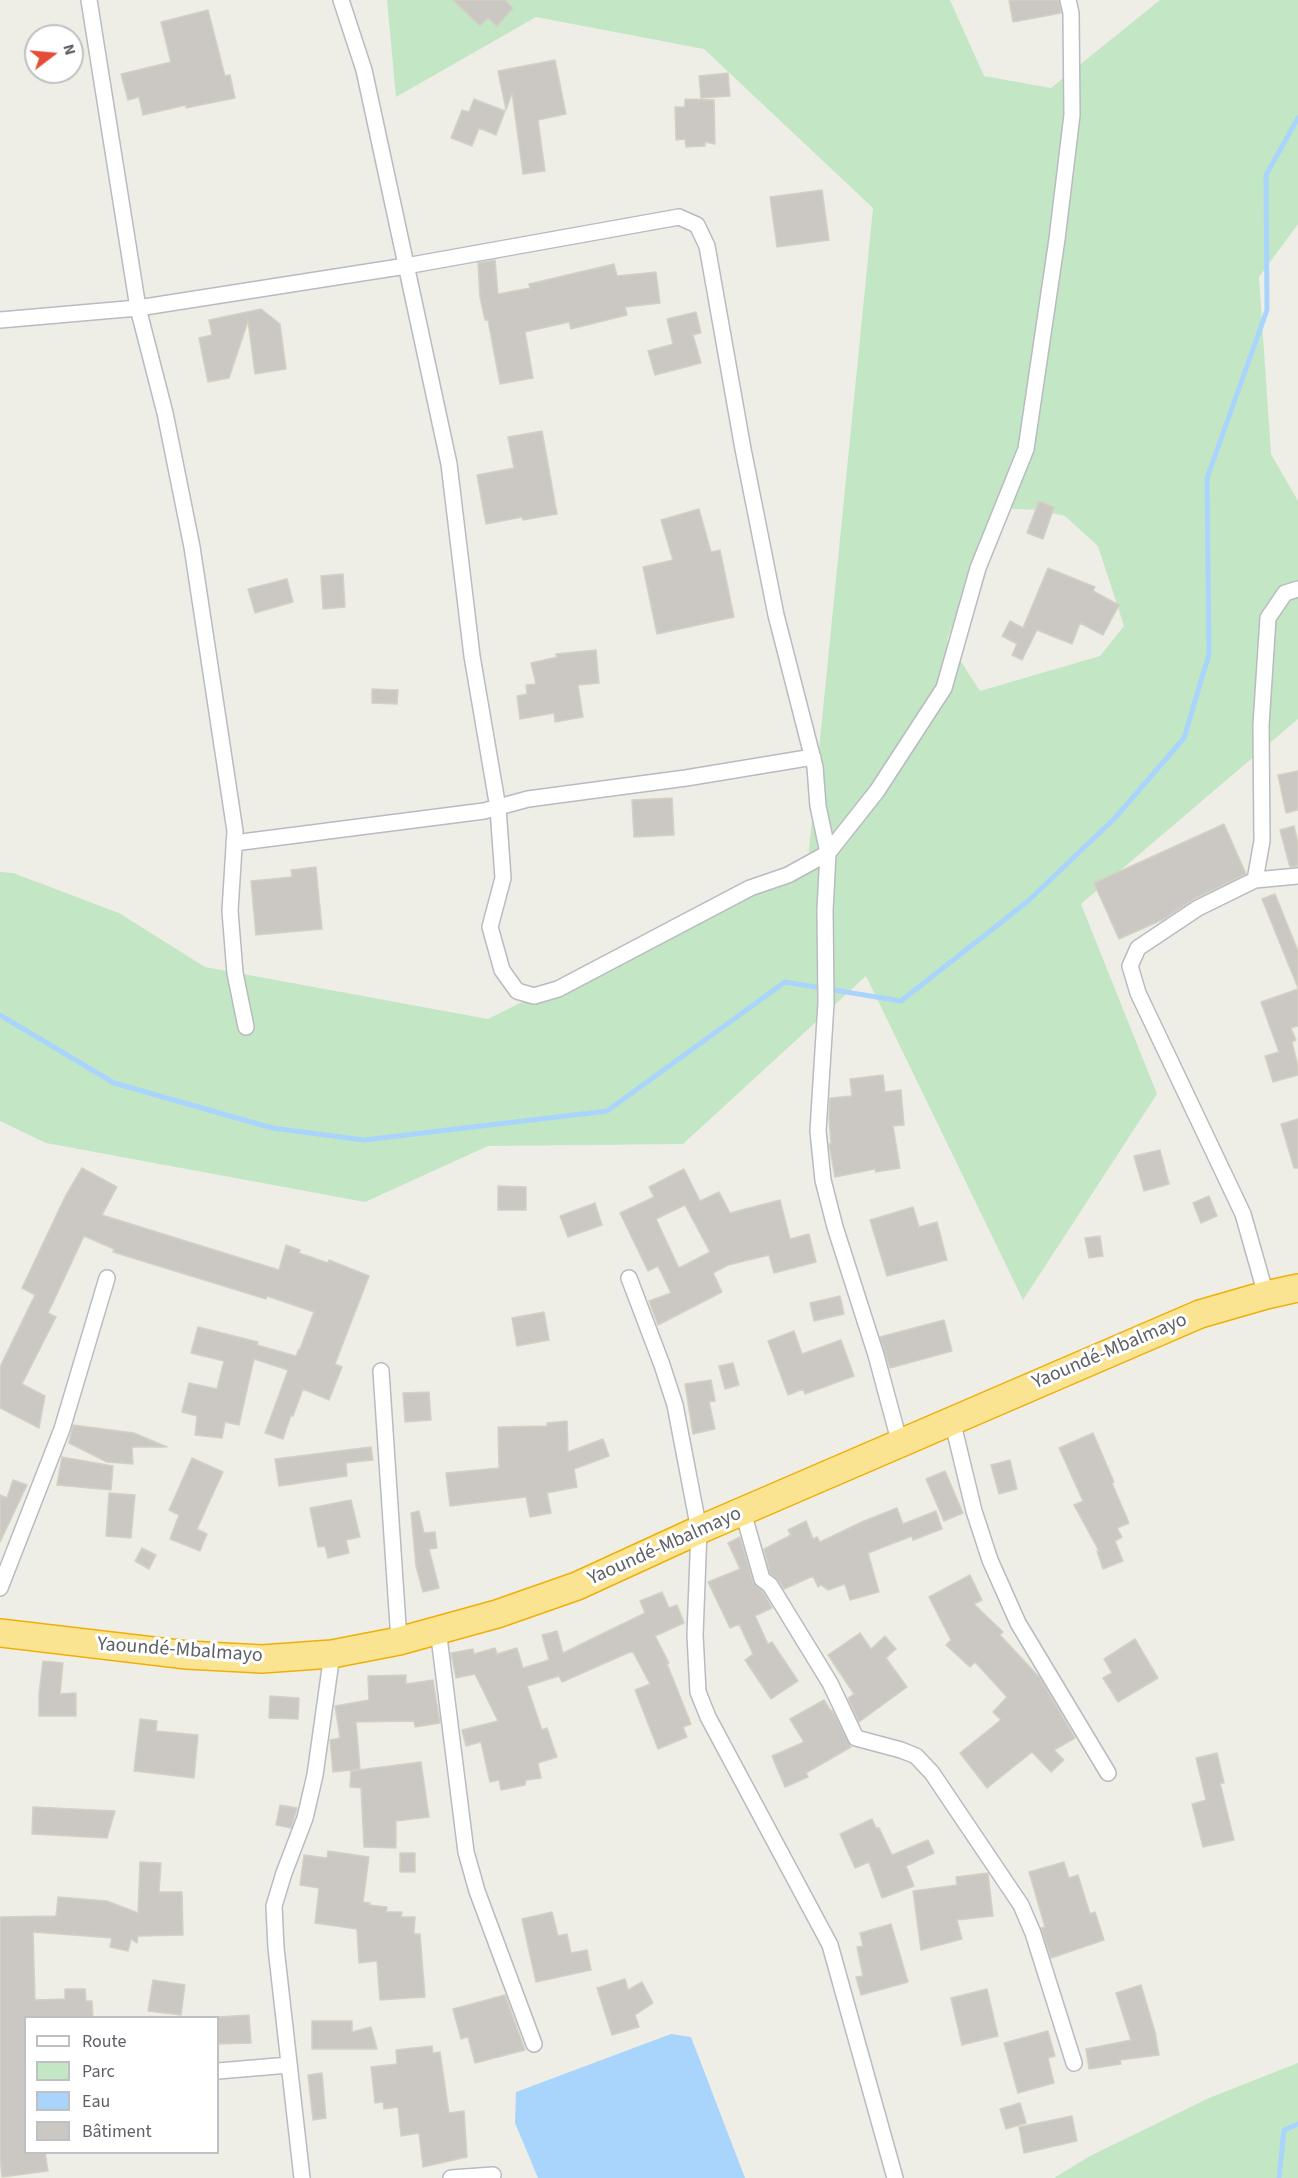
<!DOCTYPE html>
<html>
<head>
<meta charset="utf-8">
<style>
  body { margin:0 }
  #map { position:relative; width:1298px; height:2178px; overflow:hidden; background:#efeee6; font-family:"Source Sans 3",sans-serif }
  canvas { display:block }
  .legend { position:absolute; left:24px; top:2016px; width:195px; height:138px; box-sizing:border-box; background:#fff; border:2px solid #bfc0c2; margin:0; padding:8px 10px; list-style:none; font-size:18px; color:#5e6166 }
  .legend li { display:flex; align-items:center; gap:12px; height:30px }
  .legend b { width:30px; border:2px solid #bfc0c2 }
  .north { position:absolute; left:24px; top:24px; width:60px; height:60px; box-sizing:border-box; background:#fff; border:2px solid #bfc0c2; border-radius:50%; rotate:74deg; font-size:16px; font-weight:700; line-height:24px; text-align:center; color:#5e6166 }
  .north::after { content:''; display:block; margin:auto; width:21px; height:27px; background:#e54b37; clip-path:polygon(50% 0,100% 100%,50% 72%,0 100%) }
</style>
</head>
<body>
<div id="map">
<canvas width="1298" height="2178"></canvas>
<ul class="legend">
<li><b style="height:8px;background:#fff"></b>Route</li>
<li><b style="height:16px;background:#c3e6c5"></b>Parc</li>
<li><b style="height:16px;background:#a9d5fd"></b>Eau</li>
<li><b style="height:16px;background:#cbc8c3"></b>Bâtiment</li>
</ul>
<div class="north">N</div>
</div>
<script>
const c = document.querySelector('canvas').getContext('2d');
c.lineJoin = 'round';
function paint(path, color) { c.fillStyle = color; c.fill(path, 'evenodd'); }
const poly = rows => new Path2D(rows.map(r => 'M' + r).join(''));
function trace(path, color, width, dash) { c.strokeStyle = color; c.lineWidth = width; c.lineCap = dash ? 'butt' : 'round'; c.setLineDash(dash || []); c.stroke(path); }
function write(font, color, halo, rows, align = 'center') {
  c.font = font + ' "Source Sans 3",sans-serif'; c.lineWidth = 6; c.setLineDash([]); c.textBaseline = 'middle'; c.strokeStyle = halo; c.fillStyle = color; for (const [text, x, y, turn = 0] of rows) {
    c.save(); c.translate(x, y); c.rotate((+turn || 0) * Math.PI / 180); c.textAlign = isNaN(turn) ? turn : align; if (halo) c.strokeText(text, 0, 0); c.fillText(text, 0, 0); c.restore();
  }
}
paint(poly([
  [387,0,950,0,984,76,1051,88,1160,0,1298,0,1298,224,1259,277,1271,454,1298,501,1298,719,1081,904,1157,1094,1023,1300,866,976,683,1144,488,1146,365,1202,46,1143,0,1121,0,872,13,873,119,913,205,967,488,1019,808,860,873,208,704,49,536,17,396,97],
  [996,508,1039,510,1065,516,1098,546,1124,626,1100,656,980,691,947,640],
  [1298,2063,1298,2178,1054,2178,1090,2156,1209,2098]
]), '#c3e6c5');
paint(poly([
  [671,2034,691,2037,745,2178,538,2178,515,2123,516,2092]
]), '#a9d5fd');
trace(poly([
  [0,1015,114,1083,272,1128,364,1140,607,1111,785,982,901,1001,1027,902,1115,818,1184,738,1209,654,1207,478,1267,310,1266,175,1298,118],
  [1279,2178,1284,2130,1298,2124]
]), '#a9d5fd', 5);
const building = poly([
  [453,0,505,0,513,8,497,26,488,18,480,26,453,0],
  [1009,0,1059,0,1061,13,1013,22,1009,0],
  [208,10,225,76,230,75,235,98,186,108,186,105,143,115,139,97,128,100,121,74,171,62,161,22,208,10],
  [555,60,566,114,538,120,545,171,523,174,512,93,506,110,498,71,555,60],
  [728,73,730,96,701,98,699,76,728,73],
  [474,99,505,111,496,135,479,128,472,146,451,138,462,110,469,112,474,99],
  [685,99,714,100,715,144,705,142,705,146,686,147,685,139,676,140,675,107,685,107,685,99],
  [822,190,829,240,777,247,770,197,822,190],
  [495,260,498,294,530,288,529,284,614,264,617,276,656,272,660,303,625,307,627,315,571,329,569,322,525,332,533,378,500,384,488,320,485,320,480,297,478,263,495,260],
  [261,309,280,324,286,369,255,374,248,321,229,378,208,382,199,338,212,335,209,320,261,309],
  [696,312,701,333,693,335,701,363,655,375,648,351,673,344,667,319,696,312],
  [542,431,557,514,523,520,522,517,486,524,477,475,514,468,508,437,542,431],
  [1039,501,1054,507,1043,539,1027,533,1039,501],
  [699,509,711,552,720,550,734,617,657,634,643,567,673,560,661,520,699,509],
  [1048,568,1095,587,1093,591,1119,605,1103,635,1080,623,1072,644,1037,630,1022,660,1012,655,1017,644,1002,636,1010,621,1023,628,1048,568],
  [343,574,345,607,323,609,321,576,343,574],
  [287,579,293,602,255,613,248,589,287,579],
  [596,650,599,683,578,685,583,717,555,722,554,713,520,719,517,696,527,694,526,685,536,684,531,663,557,657,556,654,596,650],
  [372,689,398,690,397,704,372,703,372,689],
  [1298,771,1298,810,1286,813,1278,775,1298,771],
  [672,798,674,835,634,837,632,800,672,798],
  [1224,824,1246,874,1194,899,1164,919,1119,939,1094,883,1224,824],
  [1294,826,1298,843,1298,866,1290,867,1280,830,1294,826],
  [316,867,322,929,256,935,251,881,292,877,291,870,316,867],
  [1275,894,1298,951,1298,988,1262,899,1275,894],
  [1298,989,1298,1026,1291,1028,1296,1040,1292,1042,1298,1066,1298,1075,1273,1082,1265,1056,1279,1052,1261,1002,1298,989],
  [883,1075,885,1092,901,1090,904,1125,893,1126,900,1168,876,1172,875,1169,835,1177,829,1144,831,1144,829,1117,830,1098,852,1096,850,1079,883,1075],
  [1298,1119,1298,1168,1294,1168,1281,1124,1298,1119],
  [1160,1150,1169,1184,1144,1191,1134,1156,1160,1150],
  [82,1168,117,1187,102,1215,279,1270,286,1245,300,1250,299,1253,328,1263,329,1260,369,1276,335,1364,342,1367,329,1400,303,1389,293,1416,291,1415,283,1439,265,1433,288,1370,254,1359,239,1425,225,1422,222,1438,195,1435,197,1416,182,1412,189,1383,217,1389,224,1361,191,1353,198,1327,258,1342,257,1345,296,1356,299,1349,300,1349,314,1312,267,1296,266,1299,113,1252,114,1249,84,1236,48,1313,56,1317,22,1384,45,1396,39,1428,0,1408,0,1367,35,1295,22,1288,65,1197,82,1168],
  [684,1169,700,1201,719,1192,730,1213,780,1200,790,1239,809,1234,816,1262,774,1273,769,1255,728,1265,713,1273,722,1292,658,1325,649,1301,671,1293,658,1266,648,1271,620,1213,654,1197,649,1187,684,1169],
  [685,1205,710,1252,679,1268,656,1219,685,1205],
  [498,1186,526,1187,526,1210,498,1210,498,1186],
  [1209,1196,1217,1216,1201,1223,1193,1203,1209,1196],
  [595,1203,602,1225,568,1237,560,1216,595,1203],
  [913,1207,919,1227,937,1222,947,1260,887,1276,870,1220,913,1207],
  [1100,1236,1103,1256,1089,1258,1085,1238,1100,1236],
  [840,1296,844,1314,814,1321,810,1303,840,1296],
  [544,1312,549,1340,517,1346,512,1318,544,1312],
  [944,1320,952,1351,890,1368,880,1337,944,1320],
  [794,1331,802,1354,841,1340,854,1376,805,1394,803,1389,788,1395,768,1341,794,1331],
  [733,1363,739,1385,725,1389,719,1366,733,1363],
  [711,1380,715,1401,709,1402,715,1429,693,1434,685,1384,711,1380],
  [429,1392,431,1420,405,1422,403,1393,429,1392],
  [567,1421,568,1452,603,1439,609,1456,574,1469,577,1487,547,1493,551,1513,530,1517,526,1497,450,1506,446,1473,499,1468,498,1427,547,1426,547,1423,567,1421],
  [73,1425,134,1433,167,1447,132,1447,133,1464,107,1462,69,1443,73,1425],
  [1093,1433,1114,1482,1112,1483,1129,1523,1117,1528,1122,1537,1115,1541,1123,1561,1103,1569,1097,1551,1099,1551,1074,1505,1083,1501,1059,1448,1093,1433],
  [371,1447,373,1460,346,1463,347,1476,279,1486,275,1459,371,1447],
  [62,1457,113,1466,111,1490,57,1485,62,1457],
  [192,1458,223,1472,197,1529,207,1534,200,1551,170,1539,179,1515,169,1510,192,1458],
  [1010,1460,1017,1489,999,1494,991,1465,1010,1460],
  [945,1471,963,1513,944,1521,926,1479,945,1471],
  [13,1480,27,1485,0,1542,0,1495,7,1498,13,1480],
  [109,1493,135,1495,131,1538,106,1536,109,1493],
  [351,1500,360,1537,346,1540,349,1553,328,1558,325,1546,318,1547,310,1508,351,1500],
  [897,1508,903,1524,936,1511,942,1529,913,1540,912,1536,868,1553,879,1592,850,1600,845,1584,828,1590,821,1585,818,1587,813,1576,784,1589,778,1580,770,1573,764,1549,791,1535,788,1530,806,1521,813,1539,817,1537,820,1542,864,1521,897,1508],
  [419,1511,424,1533,435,1532,437,1548,429,1549,439,1588,423,1592,416,1566,411,1513,419,1511],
  [740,1537,753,1582,763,1592,772,1608,755,1616,768,1644,772,1642,798,1681,771,1699,745,1660,753,1654,739,1624,730,1628,708,1582,740,1569,728,1543,740,1537],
  [142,1548,156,1555,149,1569,135,1561,142,1548],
  [970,1575,982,1600,974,1604,1003,1632,1000,1635,1040,1678,1075,1738,1054,1750,1064,1760,1051,1772,1032,1752,987,1788,960,1753,1001,1720,993,1712,1007,1697,975,1662,970,1667,946,1645,951,1640,929,1597,970,1575],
  [662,1592,669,1608,677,1605,684,1623,655,1636,669,1663,667,1664,691,1724,683,1727,687,1737,658,1749,635,1690,650,1684,633,1652,630,1652,562,1682,559,1676,527,1686,542,1730,547,1728,557,1757,538,1763,541,1778,526,1780,525,1785,501,1790,499,1780,490,1782,481,1742,466,1746,462,1730,498,1721,475,1674,456,1678,451,1653,473,1649,474,1654,495,1648,497,1654,517,1648,523,1668,549,1660,542,1635,557,1631,563,1653,645,1613,640,1601,662,1592],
  [860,1633,871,1649,885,1636,896,1649,886,1658,907,1687,859,1722,848,1698,854,1694,828,1655,860,1633],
  [1135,1639,1158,1678,1118,1702,1103,1678,1112,1673,1104,1659,1135,1639],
  [43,1661,63,1663,60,1694,76,1693,76,1716,39,1716,39,1694,43,1661],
  [406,1675,406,1684,433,1680,440,1723,415,1727,414,1721,356,1722,360,1769,333,1772,330,1740,340,1738,335,1706,369,1700,368,1676,406,1675],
  [270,1696,299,1698,298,1719,269,1718,270,1696],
  [824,1700,831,1711,832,1710,851,1747,806,1773,808,1777,785,1787,772,1756,804,1742,790,1719,824,1700],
  [140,1719,157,1721,156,1731,198,1735,194,1778,134,1771,140,1719],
  [1217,1753,1224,1783,1220,1783,1234,1840,1203,1847,1192,1804,1206,1800,1196,1758,1217,1753],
  [421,1762,429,1817,396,1821,396,1848,364,1847,361,1788,350,1787,351,1771,421,1762],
  [280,1805,297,1808,291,1828,276,1825,280,1805],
  [33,1807,115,1811,107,1838,32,1834,33,1807],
  [872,1819,876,1828,879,1828,892,1855,928,1840,934,1853,906,1866,914,1886,882,1898,869,1862,855,1868,840,1834,872,1819],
  [328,1851,369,1857,363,1902,370,1903,369,1905,387,1907,386,1912,402,1912,401,1917,415,1917,414,1934,420,1934,425,1997,380,2000,377,1961,359,1963,357,1929,315,1923,319,1888,300,1885,304,1855,327,1858,328,1851],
  [400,1853,415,1853,415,1872,400,1872,400,1853],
  [140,1862,161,1863,159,1892,182,1892,183,1935,138,1936,137,1943,131,1939,128,1951,110,1947,112,1938,33,1932,35,2000,65,1999,65,1989,85,1989,86,2001,92,2001,93,2018,26,2018,26,2152,45,2152,48,2171,2,2177,0,2158,0,1917,56,1916,58,1897,107,1901,138,1913,140,1862],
  [1064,1862,1069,1878,1078,1875,1090,1914,1095,1912,1104,1940,1051,1958,1041,1928,1045,1927,1029,1872,1064,1862],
  [988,1873,993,1916,957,1920,962,1939,921,1950,913,1891,957,1885,956,1877,988,1873],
  [552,1912,558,1936,567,1934,571,1953,587,1950,591,1970,536,1982,522,1919,552,1912],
  [891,1924,908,1982,861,1995,856,1977,863,1976,857,1947,863,1946,860,1933,891,1924],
  [625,1979,628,1990,642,1982,653,2003,635,2015,639,2027,612,2035,597,1988,625,1979],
  [153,1980,185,1985,181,2015,148,2011,153,1980],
  [1141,1985,1155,2032,1159,2055,1120,2060,1121,2064,1089,2069,1086,2049,1131,2040,1116,1993,1141,1985],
  [987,1989,998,2036,962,2045,951,1998,987,1989],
  [505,1995,525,2050,475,2063,468,2037,461,2039,453,2009,505,1995],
  [249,2015,251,2043,218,2044,218,2017,249,2015],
  [312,2021,352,2021,352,2032,371,2027,377,2049,312,2049,312,2021],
  [1048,2031,1055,2056,1048,2058,1054,2083,1018,2093,1004,2043,1048,2031],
  [432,2046,433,2053,440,2052,449,2113,464,2111,467,2157,423,2167,419,2133,401,2136,398,2107,384,2109,383,2102,375,2103,371,2067,397,2064,396,2050,432,2046],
  [322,2073,326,2118,313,2120,308,2075,322,2073],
  [1020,2103,1026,2123,1006,2129,1000,2109,1020,2103],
  [1072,2116,1077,2141,1024,2153,1019,2127,1072,2116]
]);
paint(building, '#cbc8c3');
trace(building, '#d4d0c4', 1.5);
const street = poly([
  [89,0,138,308,165,413,192,547,235,831,230,911,235,973,246,1027],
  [341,0,364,70,449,464,472,656,498,808,503,878,490,927,502,970,517,991,534,996,558,989,750,888,788,875,828,853,877,791,944,688,978,568,1026,449,1057,239,1072,115,1071,13,1068,0],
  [0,320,138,308,406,266,679,217,697,225,707,246,743,449,776,615,815,767,818,806,828,853,825,910,826,1003,818,1131,823,1180,835,1227,876,1355,900,1444],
  [234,843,484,811,528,799,686,778,813,757],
  [1255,880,1298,876],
  [629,1278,662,1365,675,1405,699,1530,695,1635,698,1692,708,1717,830,1945,895,2178],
  [1266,1295,1243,1214,1138,993,1130,966,1138,948,1198,908,1255,880,1262,841,1261,725,1268,618,1285,593,1298,589],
  [381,1371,399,1641],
  [952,1420,974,1511,990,1560,1018,1623,1108,1773],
  [743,1512,762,1579,770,1585,830,1683,856,1738,901,1750,916,1756,932,1773,1021,1905,1033,1933,1074,2063],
  [0,1588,62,1429,107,1278],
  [438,1629,466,1852,477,1891,534,2044],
  [218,2071,289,2065],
  [302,2178,276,1948,274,1906,284,1873,305,1818,315,1775,332,1654],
  [451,2178,493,2175]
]);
const highway = poly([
  [0,1633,187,1655,262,1659,332,1654,399,1641,497,1614,577,1586,699,1530,1200,1314,1266,1295,1298,1288]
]);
trace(street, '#b8bbbf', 18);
trace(highway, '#efaf07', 30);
trace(street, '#fff', 15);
trace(highway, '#fae492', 27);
write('20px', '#5e6166', '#fff', [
  ["Yaoundé-Mbalmayo",1110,1352,-23],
  ["Yaoundé-Mbalmayo",665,1547,-24],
  ["Yaoundé-Mbalmayo",180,1651,4]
]);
</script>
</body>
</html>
